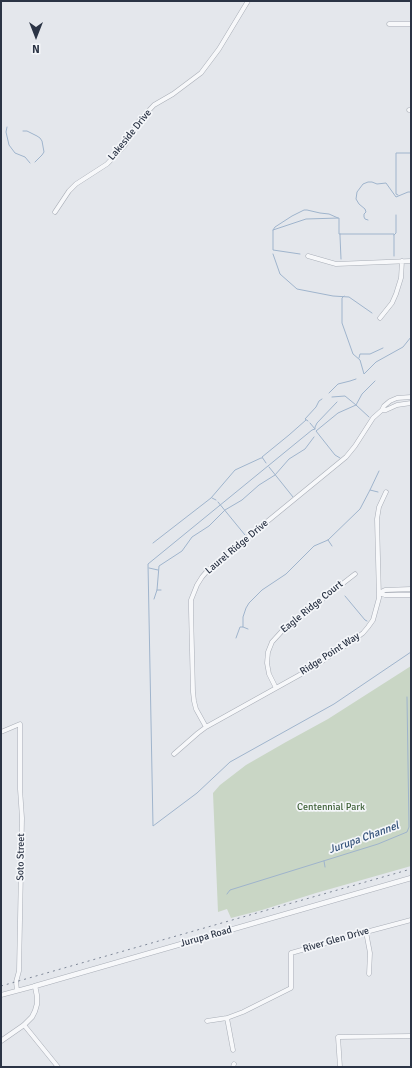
<!DOCTYPE html>
<html>
<head>
<meta charset="utf-8">
<style>
  body { margin:0 }
  #map { position:relative; width:412px; height:1068px; overflow:hidden; background:#e4e7ec; font-family:Signika,sans-serif }
  canvas { display:block }
  .frame { position:absolute; inset:0; border:2px solid #2b3445; pointer-events:none }
  .north { position:absolute; left:16px; top:16px; width:40px; height:40px; -webkit-text-stroke:3px #f4f6f9; paint-order:stroke; rotate:180deg; font-size:11px; font-weight:700; line-height:16px; text-align:center; color:#2b3445 }
  .north::after { content:''; display:block; margin:auto; width:14px; height:18px; background:#2b3445; clip-path:polygon(50% 0,100% 100%,50% 72%,0 100%) }
</style>
</head>
<body>
<div id="map">
<canvas width="412" height="1068"></canvas>
<div class="frame"></div>
<div class="north">N</div>
</div>
<script>
const c = document.querySelector('canvas').getContext('2d');
c.lineJoin = 'round';
function paint(path, color) { c.fillStyle = color; c.fill(path, 'evenodd'); }
const poly = rows => new Path2D(rows.map(r => 'M' + r).join(''));
function trace(path, color, width, dash) { c.strokeStyle = color; c.lineWidth = width; c.lineCap = dash ? 'butt' : 'round'; c.setLineDash(dash || []); c.stroke(path); }
function write(font, color, halo, rows, align = 'center') {
  c.font = font + ' Signika,sans-serif'; c.lineWidth = 3.5; c.setLineDash([]); c.textBaseline = 'middle'; c.strokeStyle = halo; c.fillStyle = color; for (const [text, x, y, turn = 0] of rows) {
    c.save(); c.translate(x, y); c.rotate((+turn || 0) * Math.PI / 180); c.textAlign = isNaN(turn) ? turn : align; if (halo) c.strokeText(text, 0, 0); c.fillText(text, 0, 0); c.restore();
  }
}
paint(poly([
  [411,666,411,866,316,893,262,910,231,918,227,909,218,912,213,793,220,785,246,765,286,742,328,719]
]), '#c9d6c5');
trace(poly([
  [7,127,6,132,9,145,15,153,25,157,30,163],
  [23,131,27,131,37,136,40,138,42,141,44,152,42,155,35,162],
  [398,195,396,194,396,153,411,153],
  [368,220,365,219,364,217,364,214,366,212,365,209,359,204,356,199,357,192,363,184,368,182,372,182,377,184,386,183,396,197,408,192,411,192],
  [273,230,306,219,339,218,339,234,394,234,394,256],
  [340,234,340,236,341,259],
  [394,235,396,233,396,215],
  [273,254,280,274,297,289,333,296,349,297,372,313],
  [300,254,273,250,273,230,275,227,292,216,304,210,307,210,320,213,329,214,338,218],
  [344,296,342,298,342,323,353,354,360,360,364,374,376,362,403,347,411,337],
  [359,358,360,354,370,354,383,348],
  [329,393,338,384,350,381,356,379],
  [332,397,345,396,356,405,338,413,316,431,335,455,340,458],
  [369,417,356,405,362,394,375,381],
  [308,421,305,419,316,407,319,401,322,399],
  [310,423,315,429,312,430,148,564,153,826,197,793,230,762,334,704,411,652],
  [315,429,315,427,317,423,337,402],
  [266,463,262,457,289,435,306,420],
  [269,467,293,497],
  [378,492,370,490,379,471],
  [212,498,216,500],
  [218,502,245,535],
  [328,540,332,546],
  [153,543,211,498,235,470,261,458,262,458],
  [149,568,158,570],
  [157,590,161,590],
  [345,596,365,620,367,621],
  [154,599,157,590,159,566,182,551,192,537,209,526,225,510,242,500,259,485,275,475,289,459,305,449,314,437],
  [243,627,248,629],
  [236,638,240,627,243,627,243,617,246,608,249,603,262,590,286,574,314,546,328,540,360,509,370,490],
  [324,861,325,867],
  [227,894,230,890,378,844,407,832,409,827,407,697]
]), '#9fb4cc', 1);
const minor = poly([
  [389,24,411,24],
  [409,110,411,110],
  [55,212,69,191,76,184,107,164,125,145,139,121,154,105,173,94,201,73,219,49,248,1],
  [308,256,336,264,411,261],
  [380,318,392,303,396,294,401,278,402,261],
  [382,410,386,410,397,405,411,403],
  [379,593,385,590,411,589],
  [379,593,385,595,411,595],
  [276,688,269,674,267,663,268,652,272,642,283,630,355,574],
  [206,727,196,709,194,701,193,692,191,610,191,600,197,585,202,577,208,570,346,457,355,446,373,418,382,410,384,406,390,401,397,398,411,397],
  [1,732,20,724,20,789,22,818,19,971,16,982,17,990],
  [174,754,198,733,206,727,312,668,351,642,363,633,368,627,373,620,379,598,377,519,379,507,386,492],
  [366,932,370,953,369,974],
  [1,995,35,986],
  [227,1018,233,1050],
  [207,1021,227,1018,243,1012,291,988,291,953,366,932,411,920],
  [24,1025,58,1067],
  [233,1067,234,1064],
  [340,1067,338,1037,411,1036]
]);
const tertiary = poly([
  [1,1041,24,1025,32,1017,35,1011,37,1004,37,996,35,986,411,878]
]);
trace(minor, '#a9aeb7', 5);
trace(tertiary, '#a9aeb7', 5.5);
trace(minor, '#f7f8fa', 4);
trace(tertiary, '#f7f8fa', 4.5);
trace(poly([
  [1,986,411,869]
]), '#7d8696', 1, [2, 4]);
write('10px', '#2b3445', '#f4f6f9', [
  ["Lakeside Drive",130,135,-51],
  ["Laurel Ridge Drive",237,547,-40],
  ["Eagle Ridge Court",312,607,-39],
  ["Ridge Point Way",330,654,-33],
  ["Soto Street",21,857,-89],
  ["Jurupa Road",206,937,-16],
  ["River Glen Drive",336,940,-16]
]);
write('10px', '#3f6138', '#f4f6f9', [
  ["Centennial Park",331,807]
]);
write('italic 11px', '#34527a', '#f4f6f9', [
  ["Jurupa Channel",364,838,-20]
]);
</script>
</body>
</html>
